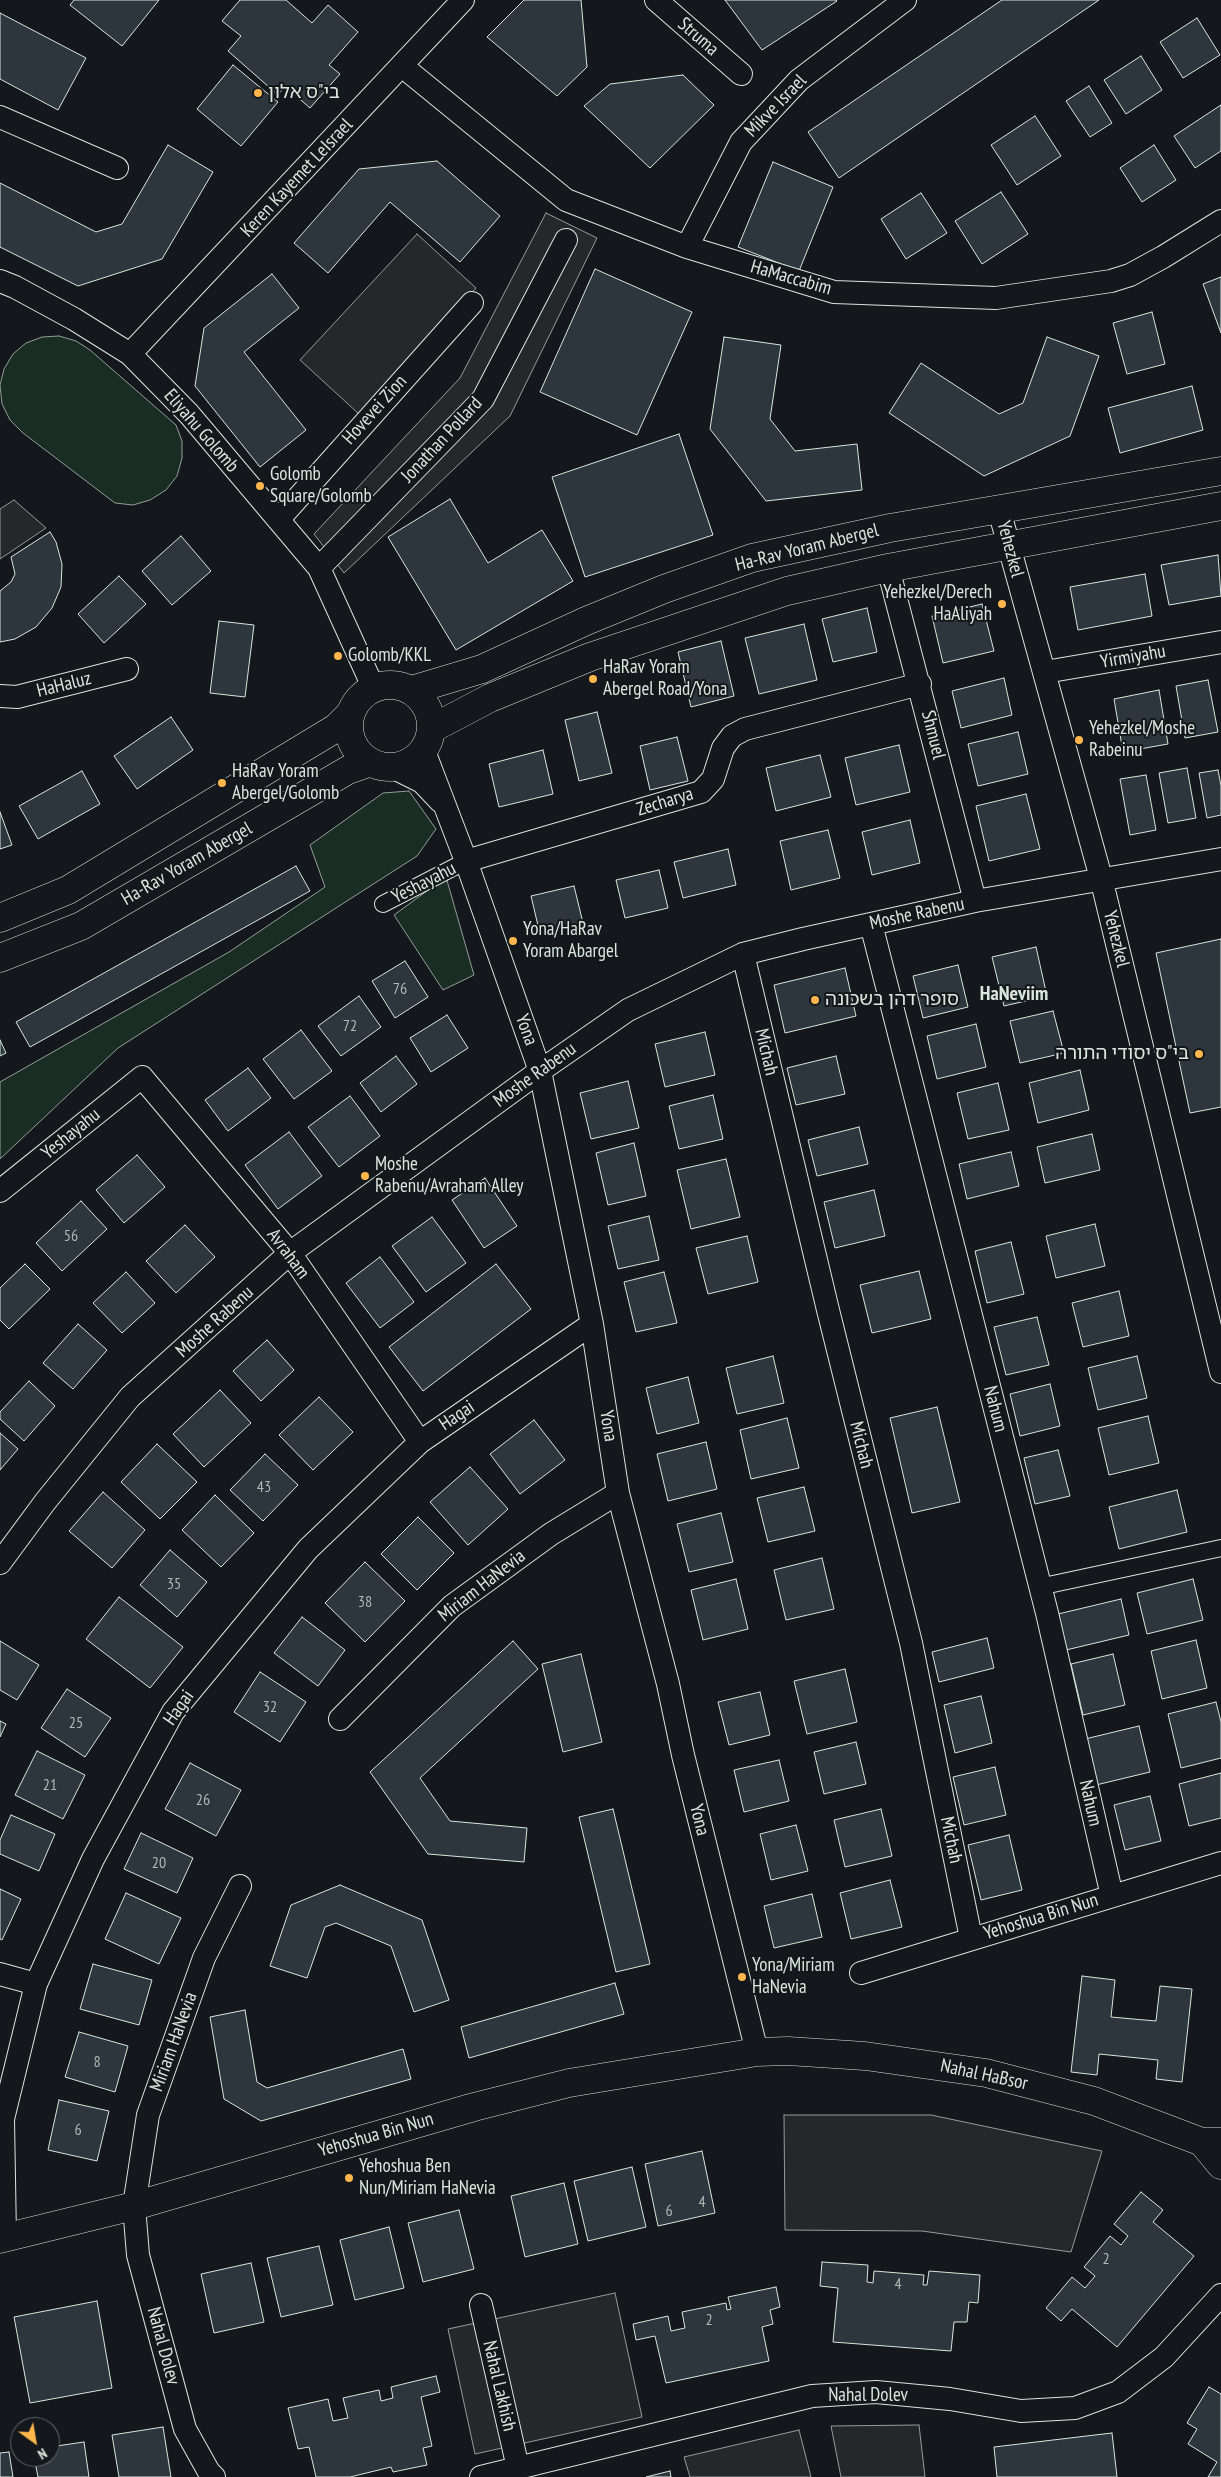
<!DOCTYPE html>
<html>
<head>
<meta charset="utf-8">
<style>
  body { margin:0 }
  #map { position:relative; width:1221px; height:2477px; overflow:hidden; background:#14181c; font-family:"PT Sans Narrow",sans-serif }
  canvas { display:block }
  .north { position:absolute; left:10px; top:2417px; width:50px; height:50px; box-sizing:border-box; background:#14181c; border:1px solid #626a69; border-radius:50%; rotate:148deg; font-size:14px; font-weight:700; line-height:20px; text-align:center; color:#d8e6dc }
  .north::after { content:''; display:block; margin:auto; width:18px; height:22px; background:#ffb74d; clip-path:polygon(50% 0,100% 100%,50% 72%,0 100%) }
</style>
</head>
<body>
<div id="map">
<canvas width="1221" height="2477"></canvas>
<div class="north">N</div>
</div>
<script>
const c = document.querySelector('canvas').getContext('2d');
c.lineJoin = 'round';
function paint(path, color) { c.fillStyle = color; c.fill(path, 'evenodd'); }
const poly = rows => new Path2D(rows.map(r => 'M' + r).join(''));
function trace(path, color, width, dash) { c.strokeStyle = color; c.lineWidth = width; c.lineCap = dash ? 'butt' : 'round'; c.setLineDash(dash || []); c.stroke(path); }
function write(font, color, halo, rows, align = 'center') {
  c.font = font + ' "PT Sans Narrow","Noto Sans Hebrew",sans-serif'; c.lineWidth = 4; c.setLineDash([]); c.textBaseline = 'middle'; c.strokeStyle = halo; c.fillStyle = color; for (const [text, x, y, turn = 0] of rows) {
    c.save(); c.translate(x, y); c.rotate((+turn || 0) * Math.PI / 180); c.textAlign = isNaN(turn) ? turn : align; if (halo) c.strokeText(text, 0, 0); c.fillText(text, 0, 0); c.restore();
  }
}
const green = poly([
  [59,336,76,341,90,350,176,425,182,441,182,458,177,476,166,490,150,500,133,505,115,503,23,433,10,420,2,404,0,385,4,369,13,354,26,343,42,337,59,336],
  [409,791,436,829,417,856,118,1048,0,1159,0,1082,229,952,325,887,310,845,383,793,409,791],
  [446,877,474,975,443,990,394,915,446,877]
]);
paint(green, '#1a2d24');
trace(green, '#939e99', 1);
const parking = poly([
  [546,213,597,238,510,416,344,573,314,534,460,378,546,213],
  [417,234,476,288,359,414,300,360,417,234],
  [14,500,46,528,0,559,0,509,14,500],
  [784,2115,931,2115,1102,2151,1071,2252,922,2231,785,2230,784,2115],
  [615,2293,642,2417,475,2454,448,2329,615,2293],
  [919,2425,925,2477,841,2477,831,2426,919,2425],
  [799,2430,811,2477,690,2477,684,2457,799,2430]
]);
paint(parking, '#24282b');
trace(parking, '#939e99', 1);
const building = poly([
  [74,0,159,0,122,46,70,5,74,0],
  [240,0,286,0,312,23,328,5,358,32,329,65,340,74,310,108,285,86,278,95,228,51,241,36,222,21,240,0],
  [524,0,581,0,587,67,557,96,487,37,524,0],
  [725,0,836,0,837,1,762,50,725,0],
  [1002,0,1099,0,839,178,808,132,1002,0],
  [0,13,86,58,58,110,0,79,0,13],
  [1197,18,1220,55,1183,78,1160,42,1197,18],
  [1141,56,1162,90,1126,114,1104,80,1141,56],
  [233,65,278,102,241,146,197,109,233,65],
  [683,75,714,105,650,168,584,106,610,84,683,75],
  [1089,86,1112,123,1090,137,1066,101,1089,86],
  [1221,105,1221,151,1195,168,1174,136,1221,105],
  [1035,116,1061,156,1017,185,991,145,1035,116],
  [168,145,213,172,162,259,78,286,0,247,0,183,96,232,122,224,168,145],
  [1154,145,1176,180,1142,202,1120,168,1154,145],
  [437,161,500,216,460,262,390,202,328,273,294,243,359,169,437,161],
  [773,162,833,187,799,271,738,247,773,162],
  [1001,192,1028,234,982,264,955,221,1001,192],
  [921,193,947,233,906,259,881,219,921,193],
  [595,269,692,312,637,435,540,392,595,269],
  [272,274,299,308,244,352,306,430,260,467,195,386,204,328,272,274],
  [1221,277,1221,333,1203,284,1221,277],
  [1152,312,1165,364,1127,374,1113,323,1152,312],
  [724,337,781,345,770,419,795,451,857,444,862,490,766,501,710,429,724,337],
  [1047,337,1099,356,1070,436,984,476,889,413,921,363,999,414,1023,403,1047,337],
  [1192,386,1203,430,1120,453,1108,408,1192,386],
  [679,434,713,535,585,577,552,477,679,434],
  [450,499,488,563,542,530,573,581,456,650,388,537,450,499],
  [50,532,56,542,62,564,61,587,52,608,36,627,15,639,0,642,0,591,11,582,15,574,11,557,50,532],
  [181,536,211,571,172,605,142,571,181,536],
  [1218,555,1221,596,1169,605,1161,565,1218,555],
  [1145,574,1152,616,1078,630,1070,587,1145,574],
  [119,576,146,604,104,643,78,614,119,576],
  [982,604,994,651,943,663,932,616,982,604],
  [867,608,877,652,833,662,822,619,867,608],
  [219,621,254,625,245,697,210,693,219,621],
  [804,624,817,680,759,694,745,638,804,624],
  [721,641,734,696,691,707,678,652,721,641],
  [1004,678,1012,715,961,728,952,691,1004,678],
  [1208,680,1218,732,1185,738,1176,686,1208,680],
  [1159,690,1168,744,1123,752,1114,699,1159,690],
  [597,712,612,773,579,781,565,720,597,712],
  [171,717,193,750,137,789,114,756,171,717],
  [1018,732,1028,774,978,786,968,744,1018,732],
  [677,737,688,781,650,790,640,746,677,737],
  [899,745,910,792,856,805,845,758,899,745],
  [543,750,553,794,499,807,489,764,543,750],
  [820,755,831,797,776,811,766,768,820,755],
  [1187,768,1196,818,1168,823,1159,773,1187,768],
  [1218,770,1221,786,1221,815,1207,818,1199,773,1218,770],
  [82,771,100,804,38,839,19,806,82,771],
  [1146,775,1156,830,1130,835,1120,779,1146,775],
  [1026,794,1040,849,989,861,976,806,1026,794],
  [0,812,12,845,0,849,0,812],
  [910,820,920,863,872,875,862,832,910,820],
  [828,830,840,878,791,890,780,841,828,830],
  [728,849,736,885,683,898,674,862,728,849],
  [296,866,310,891,30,1047,16,1022,296,866],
  [659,870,668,908,625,918,616,880,659,870],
  [574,886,583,923,540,934,531,896,574,886],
  [1221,939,1221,1107,1190,1113,1156,953,1221,939],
  [1036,947,1047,996,1004,1006,992,957,1036,947],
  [405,961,428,997,395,1018,372,981,405,961],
  [958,965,968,1007,923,1018,913,976,958,965],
  [845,968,856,1016,785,1033,774,985,845,968],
  [359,996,381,1027,341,1056,318,1026,359,996],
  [1053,1011,1064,1053,1020,1063,1010,1021,1053,1011],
  [447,1015,468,1048,431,1072,410,1038,447,1015],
  [976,1024,986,1067,937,1079,927,1036,976,1024],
  [301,1030,332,1071,294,1099,263,1059,301,1030],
  [705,1032,715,1075,665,1087,655,1044,705,1032],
  [0,1040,6,1053,0,1056,0,1040],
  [396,1056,417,1084,381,1112,360,1083,396,1056],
  [836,1056,845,1094,796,1105,787,1068,836,1056],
  [248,1068,271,1098,228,1131,205,1100,248,1068],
  [1080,1070,1089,1110,1038,1123,1029,1083,1080,1070],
  [628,1081,639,1128,591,1139,580,1093,628,1081],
  [998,1083,1009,1130,968,1139,957,1093,998,1083],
  [713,1095,723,1139,679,1149,669,1106,713,1095],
  [350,1096,380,1136,339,1167,308,1127,350,1096],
  [859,1127,868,1164,817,1176,808,1140,859,1127],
  [289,1132,322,1176,278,1209,245,1165,289,1132],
  [1092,1134,1100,1170,1045,1183,1037,1147,1092,1134],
  [634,1143,646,1196,608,1205,596,1153,634,1143],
  [1011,1152,1019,1186,967,1199,959,1164,1011,1152],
  [137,1155,165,1187,124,1223,96,1190,137,1155],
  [726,1159,740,1217,691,1229,677,1170,726,1159],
  [485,1178,517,1226,484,1248,452,1200,485,1178],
  [874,1190,885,1236,835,1248,824,1202,874,1190],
  [81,1201,107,1229,62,1271,36,1243,81,1201],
  [649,1216,659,1260,618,1269,608,1226,649,1216],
  [432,1217,466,1263,426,1292,392,1246,432,1217],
  [1095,1224,1105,1266,1056,1278,1046,1236,1095,1224],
  [185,1225,215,1257,176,1293,146,1261,185,1225],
  [747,1236,758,1282,708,1294,696,1248,747,1236],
  [1011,1242,1024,1294,987,1303,975,1251,1011,1242],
  [380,1257,414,1302,380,1328,346,1283,380,1257],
  [25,1264,50,1289,9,1329,0,1320,0,1288,25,1264],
  [496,1264,531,1309,423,1391,389,1347,496,1264],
  [919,1271,931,1319,872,1333,860,1285,919,1271],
  [126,1272,155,1303,122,1333,93,1303,126,1272],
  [664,1272,677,1323,636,1332,624,1282,664,1272],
  [1119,1291,1129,1336,1083,1347,1072,1303,1119,1291],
  [1037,1317,1049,1365,1006,1375,994,1327,1037,1317],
  [78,1324,107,1350,73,1389,43,1363,78,1324],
  [267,1340,294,1370,261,1401,233,1371,267,1340],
  [773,1356,784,1403,737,1414,726,1368,773,1356],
  [1137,1356,1147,1398,1098,1410,1088,1368,1137,1356],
  [688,1377,699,1423,657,1434,646,1388,688,1377],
  [29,1381,55,1406,24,1441,0,1419,0,1412,29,1381],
  [1050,1384,1060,1426,1020,1436,1010,1394,1050,1384],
  [220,1390,251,1423,204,1467,173,1434,220,1390],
  [319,1397,353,1432,313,1470,279,1435,319,1397],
  [937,1407,960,1502,912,1513,890,1418,937,1407],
  [1148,1416,1159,1463,1109,1475,1098,1428,1148,1416],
  [787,1418,799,1468,751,1479,740,1430,787,1418],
  [534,1420,565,1460,520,1494,490,1454,534,1420],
  [0,1433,18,1449,0,1470,0,1433],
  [706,1442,717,1489,668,1501,657,1454,706,1442],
  [157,1444,197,1482,160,1519,121,1482,157,1444],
  [1058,1450,1070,1496,1035,1504,1024,1458,1058,1450],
  [265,1454,298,1485,263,1521,230,1490,265,1454],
  [470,1467,508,1509,468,1545,430,1502,470,1467],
  [804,1487,815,1531,768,1542,757,1498,804,1487],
  [1177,1490,1187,1532,1119,1549,1109,1507,1177,1490],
  [103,1492,145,1530,112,1568,69,1531,103,1492],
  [215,1495,254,1533,221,1567,182,1530,215,1495],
  [721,1513,733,1562,689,1572,677,1524,721,1513],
  [418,1517,454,1553,417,1590,381,1554,418,1517],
  [170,1550,207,1582,177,1617,140,1585,170,1550],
  [822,1558,834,1609,786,1620,774,1570,822,1558],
  [365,1562,405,1601,365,1642,325,1603,365,1562],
  [736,1579,748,1629,703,1640,691,1590,736,1579],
  [1193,1579,1203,1620,1147,1634,1137,1593,1193,1579],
  [119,1597,183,1647,150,1688,86,1639,119,1597],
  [1121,1599,1129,1635,1066,1650,1058,1614,1121,1599],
  [302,1617,345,1650,318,1686,274,1653,302,1617],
  [987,1638,994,1668,939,1682,932,1652,987,1638],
  [1196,1640,1207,1688,1162,1699,1151,1651,1196,1640],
  [0,1641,39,1665,17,1700,0,1690,0,1641],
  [513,1641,538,1669,420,1778,450,1821,527,1828,524,1862,428,1854,370,1772,513,1641],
  [581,1654,602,1742,563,1752,542,1664,581,1654],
  [1113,1654,1125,1705,1083,1715,1071,1664,1113,1654],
  [845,1669,857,1722,807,1734,794,1681,845,1669],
  [260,1672,306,1702,280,1742,234,1712,260,1672],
  [67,1689,111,1718,85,1757,41,1728,67,1689],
  [760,1692,770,1735,729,1745,718,1702,760,1692],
  [981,1696,992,1743,955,1753,944,1705,981,1696],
  [1216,1702,1221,1722,1221,1758,1181,1768,1168,1714,1216,1702],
  [0,1721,6,1724,0,1737,0,1721],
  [1139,1726,1150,1772,1096,1785,1085,1739,1139,1726],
  [856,1742,866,1784,824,1794,814,1752,856,1742],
  [37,1751,85,1775,63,1819,15,1795,37,1751],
  [779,1760,789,1801,744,1812,734,1770,779,1760],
  [190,1763,241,1790,216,1836,165,1809,190,1763],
  [995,1767,1006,1815,964,1825,953,1777,995,1767],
  [1221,1773,1221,1818,1189,1826,1179,1784,1221,1773],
  [1150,1796,1161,1841,1125,1850,1114,1805,1150,1796],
  [613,1809,650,1964,616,1972,579,1817,613,1809],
  [881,1809,892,1856,845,1867,834,1820,881,1809],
  [11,1815,55,1834,39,1871,0,1854,0,1840,11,1815],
  [796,1825,808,1871,771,1880,760,1834,796,1825],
  [141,1833,193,1858,177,1893,124,1869,141,1833],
  [1009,1835,1022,1890,981,1900,968,1845,1009,1835],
  [890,1880,902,1927,851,1939,840,1893,890,1880],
  [340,1885,422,1920,449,2000,414,2012,391,1946,336,1923,325,1927,307,1978,270,1966,291,1905,340,1885],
  [0,1889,21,1899,2,1940,0,1939,0,1889],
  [126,1893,181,1918,159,1964,105,1939,126,1893],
  [812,1894,822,1937,774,1948,764,1906,812,1894],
  [93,1964,152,1980,139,2025,80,2009,93,1964],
  [1082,1976,1115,1980,1111,2017,1156,2021,1160,1986,1192,1989,1182,2082,1156,2079,1158,2060,1099,2054,1097,2075,1071,2072,1082,1976],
  [615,1983,624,2014,469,2058,461,2027,615,1983],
  [245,2010,257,2082,267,2088,403,2049,411,2079,261,2121,224,2099,210,2017,245,2010],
  [79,2032,128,2046,115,2092,65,2077,79,2032],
  [59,2100,109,2111,97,2161,48,2150,59,2100],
  [702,2151,715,2213,658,2226,645,2164,702,2151],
  [632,2167,646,2227,588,2241,574,2181,632,2167],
  [564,2183,578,2244,525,2257,511,2196,564,2183],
  [1141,2192,1163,2210,1153,2222,1194,2256,1117,2347,1072,2309,1061,2321,1046,2308,1072,2277,1085,2288,1095,2276,1084,2267,1110,2236,1121,2245,1128,2236,1114,2224,1141,2192],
  [459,2210,474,2269,423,2282,408,2223,459,2210],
  [389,2227,404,2288,355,2300,340,2240,389,2227],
  [319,2246,333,2305,281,2317,267,2258,319,2246],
  [822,2262,868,2265,867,2282,873,2283,874,2271,924,2275,923,2285,927,2285,929,2271,980,2275,978,2303,969,2302,967,2322,954,2322,951,2351,833,2342,838,2288,820,2286,822,2262],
  [251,2263,264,2322,214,2333,201,2274,251,2263],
  [776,2287,780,2307,770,2310,773,2324,762,2327,769,2361,666,2383,655,2336,636,2340,633,2324,668,2316,671,2331,685,2328,682,2312,726,2303,727,2310,731,2309,728,2297,776,2287],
  [97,2301,112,2388,30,2403,14,2317,97,2301],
  [436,2376,440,2392,421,2397,432,2446,423,2448,427,2465,393,2472,391,2467,350,2477,316,2477,309,2447,298,2449,288,2408,328,2399,333,2421,348,2418,343,2398,379,2390,381,2401,393,2398,391,2387,436,2376],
  [1209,2387,1221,2394,1221,2477,1208,2477,1217,2462,1188,2444,1197,2429,1187,2423,1209,2387],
  [163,2427,171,2477,119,2477,112,2435,163,2427],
  [1112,2433,1117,2477,997,2477,994,2447,1112,2433],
  [84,2442,89,2477,38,2477,34,2457,50,2457,50,2447,84,2442],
  [9,2452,13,2477,0,2477,0,2453,9,2452],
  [670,2471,671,2477,646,2477,670,2471]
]);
paint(building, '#2c363c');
trace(building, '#d8e6dc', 1);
const pedestrian = poly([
  [383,904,466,861],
  [1039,1587,1221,1548]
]);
const minor = poly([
  [656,0,741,74],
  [402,66,566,200,687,247,834,292,996,298,1111,281,1130,275,1163,257,1221,221],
  [0,117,117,168],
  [687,247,741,142,799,80,905,0],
  [0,281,15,287,74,319,130,354,189,414,319,568,374,689],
  [130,354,463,0],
  [999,510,1101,878,1221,1372],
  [279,519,472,303],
  [319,568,483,399,566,240],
  [888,568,975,901],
  [1045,672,1221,642],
  [0,696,17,697,127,669],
  [424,751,466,861,540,1071,592,1324,618,1493,668,1684,683,1755,757,2052],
  [392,767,422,782,440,801],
  [466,861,701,792,713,779,723,748,732,736,745,729,920,684],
  [871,924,1047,1613,1112,1896],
  [743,954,828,1310,911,1643,971,1938],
  [0,1191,142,1077,290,1253,420,1442],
  [0,1563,45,1502,130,1397,290,1253,540,1071,628,1010,743,954,803,939,975,901,1221,859],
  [340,1719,452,1606,551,1534,618,1493],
  [861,1973,1221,1863],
  [0,1974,36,1984],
  [5,2238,3,2119,36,1984,93,1859,173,1712,308,1549,420,1442,592,1324],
  [481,2305,518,2468],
  [214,2477,209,2472,185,2429,138,2255,134,2206,148,2115,204,1958,240,1886],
  [481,2477,812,2396,876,2392,950,2399,1021,2411,1075,2408,1118,2392,1164,2357,1221,2295]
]);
const tertiary = poly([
  '349 726a41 41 0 1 1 82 0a41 41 0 1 1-82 0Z',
  [412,690,482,669,586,621,664,589,752,558,890,528,1221,471],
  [433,728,490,698,590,657,787,591,888,568,1221,506],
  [0,918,68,890,336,728,350,714],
  [0,958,81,926,348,770,371,762],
  [1202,2142,1221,2165],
  [0,2239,134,2206,474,2107,569,2083,757,2052,788,2051,865,2056,986,2073,1094,2101,1202,2142,1221,2142]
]);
trace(pedestrian, '#d8e6dc', 18);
trace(minor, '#d8e6dc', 24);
trace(tertiary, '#d8e6dc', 29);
trace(pedestrian, '#14181c', 16);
trace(minor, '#14181c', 22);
trace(tertiary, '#14181c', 28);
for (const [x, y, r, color] of [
  [258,93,5,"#ffb74d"],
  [260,486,5,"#ffb74d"],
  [1002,604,5,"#ffb74d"],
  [338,656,5,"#ffb74d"],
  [593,679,5,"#ffb74d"],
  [1079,740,5,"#ffb74d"],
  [222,783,5,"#ffb74d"],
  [513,941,5,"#ffb74d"],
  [815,1000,5,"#ffb74d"],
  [1199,1054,5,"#ffb74d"],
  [365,1176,5,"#ffb74d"],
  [742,1977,5,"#ffb74d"],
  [349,2178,5,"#ffb74d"]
]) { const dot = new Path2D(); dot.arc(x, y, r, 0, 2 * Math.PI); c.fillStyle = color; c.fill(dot); trace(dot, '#14181c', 2); }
write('16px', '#adbab4', null, [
  ["76",400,989],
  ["72",350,1026],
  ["56",71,1236],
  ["43",264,1487],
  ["35",174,1584],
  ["38",365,1602],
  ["32",270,1707],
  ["25",76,1723],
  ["21",50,1785],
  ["26",203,1800],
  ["20",159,1863],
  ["8",97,2062],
  ["6",78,2130],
  ["4",702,2202],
  ["6",669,2211],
  ["2",1106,2259],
  ["4",898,2284],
  ["2",709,2320]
]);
write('19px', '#d8e6dc', '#14181c', [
  ["Struma",698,37,41],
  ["Mikve Israel",776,106,-46],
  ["Keren Kayemet LeIsrael",297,178,-47],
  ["HaMaccabim",791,278,16],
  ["Hovevei Zion",375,410,-48],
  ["Eliyahu Golomb",201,431,49],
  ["Jonathan Pollard",442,440,-47],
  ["Ha-Rav Yoram Abergel",807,548,-14],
  ["Yehezkel",1010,549,75],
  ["Yirmiyahu",1133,657,-10],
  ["HaHaluz",64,685,-14],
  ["Shmuel",933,735,76],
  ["Zecharya",665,802,-17],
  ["Ha-Rav Yoram Abergel",187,864,-30],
  ["Yeshayahu",424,883,-27],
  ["Moshe Rabenu",917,914,-12],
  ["Yehezkel",1116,939,76],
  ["Yona",526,1030,70],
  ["Michah",766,1052,77],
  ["Moshe Rabenu",535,1075,-36],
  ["Yeshayahu",71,1134,-39],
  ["Avraham",288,1254,53],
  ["Moshe Rabenu",215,1322,-42],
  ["Nahum",995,1409,76],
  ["Hagai",457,1416,-34],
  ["Yona",608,1426,81],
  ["Michah",861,1445,76],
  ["Miriam HaNevia",482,1586,-38],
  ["Hagai",179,1708,-55],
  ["Nahum",1090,1803,77],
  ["Yona",699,1820,76],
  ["Michah",951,1840,78],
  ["Yehoshua Bin Nun",1041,1917,-17],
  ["Miriam HaNevia",174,2042,-70],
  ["Nahal HaBsor",984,2075,12],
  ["Yehoshua Bin Nun",376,2135,-16],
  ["Nahal Dolev",163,2346,75],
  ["Nahal Lakhish",499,2386,77],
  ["Nahal Dolev",868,2396]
]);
write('19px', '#d8e6dc', '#14181c', [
  ["בי\"ס אלון",268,93],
  ["Golomb",270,475],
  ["Square/Golomb",270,497],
  ["Yehezkel/Derech",992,593,"right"],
  ["HaAliyah",992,615,"right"],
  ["Golomb/KKL",348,656],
  ["HaRav Yoram",603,668],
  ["Abergel Road/Yona",603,690],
  ["Yehezkel/Moshe",1089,729],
  ["Rabeinu",1089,751],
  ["HaRav Yoram",232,772],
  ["Abergel/Golomb",232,794],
  ["Yona/HaRav",523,930],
  ["Yoram Abargel",523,952],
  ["סופר דהן בשכונה",825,1000],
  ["בי\"ס יסודי התורה",1189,1054,"right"],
  ["Moshe",375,1165],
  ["Rabenu/Avraham Alley",375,1187],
  ["Yona/Miriam",752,1966],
  ["HaNevia",752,1988],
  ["Yehoshua Ben",359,2167],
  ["Nun/Miriam HaNevia",359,2189]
], 'left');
write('bold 20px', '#d8e6dc', '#14181c', [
  ["HaNeviim",1014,994]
]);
</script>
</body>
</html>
